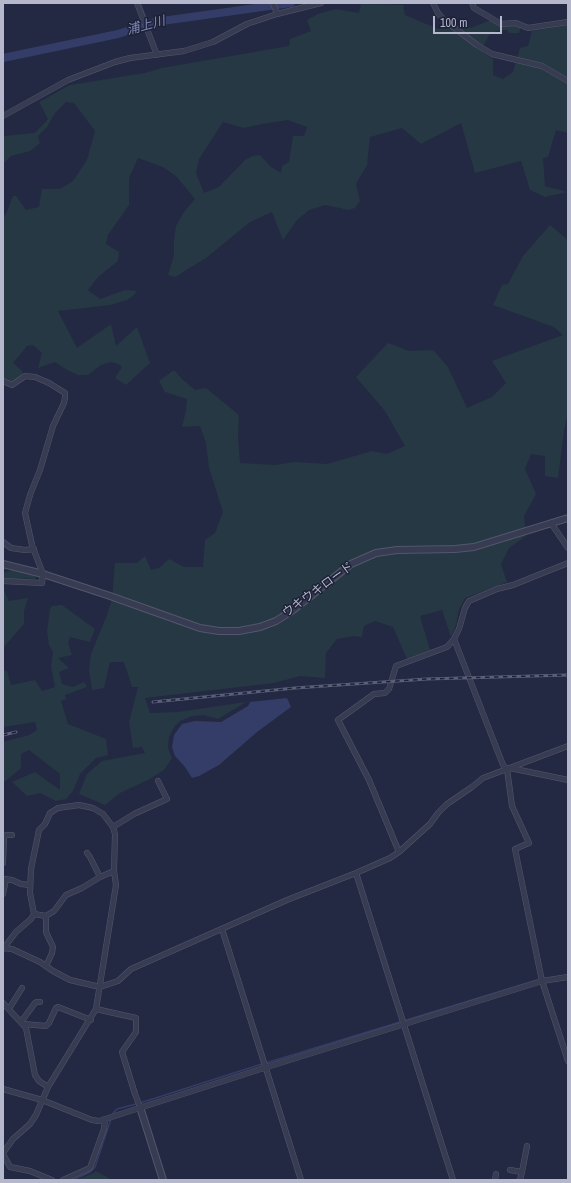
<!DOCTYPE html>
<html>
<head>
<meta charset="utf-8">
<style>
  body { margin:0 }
  #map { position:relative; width:571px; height:1183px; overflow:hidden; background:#232942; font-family:"Archivo Narrow",sans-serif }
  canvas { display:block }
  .frame { position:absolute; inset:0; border:4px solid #b5b8cc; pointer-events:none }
  .scale { position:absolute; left:433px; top:16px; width:69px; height:18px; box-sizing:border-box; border:2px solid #b5b8cc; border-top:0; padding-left:5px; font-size:12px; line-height:14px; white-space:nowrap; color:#b5b8cc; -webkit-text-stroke:3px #1d2137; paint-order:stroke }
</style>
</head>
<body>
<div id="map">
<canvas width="571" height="1183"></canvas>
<div class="frame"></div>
<div class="scale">100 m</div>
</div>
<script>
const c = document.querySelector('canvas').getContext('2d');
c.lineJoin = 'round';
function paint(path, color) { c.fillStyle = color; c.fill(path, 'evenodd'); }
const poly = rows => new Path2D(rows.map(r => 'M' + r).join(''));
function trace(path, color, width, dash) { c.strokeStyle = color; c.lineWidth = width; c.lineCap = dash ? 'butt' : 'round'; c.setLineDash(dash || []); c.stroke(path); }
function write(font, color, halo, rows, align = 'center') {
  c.font = font + ' "Archivo Narrow","Noto Sans JP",sans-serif'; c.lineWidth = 3; c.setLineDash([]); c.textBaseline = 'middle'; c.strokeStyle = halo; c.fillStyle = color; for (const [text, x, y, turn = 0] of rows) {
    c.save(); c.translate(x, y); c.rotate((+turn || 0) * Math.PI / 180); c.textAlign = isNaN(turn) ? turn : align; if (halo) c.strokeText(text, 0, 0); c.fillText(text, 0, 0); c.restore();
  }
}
paint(poly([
  [361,4,403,5,405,15,438,29,446,25,454,31,462,23,471,28,491,20,521,27,519,33,509,33,507,30,499,30,490,34,483,46,482,52,493,59,493,75,503,79,513,72,520,48,528,46,532,31,568,25,568,133,556,130,548,157,543,158,545,186,567,192,545,197,530,190,521,161,475,173,461,123,421,144,402,128,370,137,367,165,356,184,360,201,355,208,349,210,325,205,309,210,297,220,283,240,272,212,250,222,206,258,175,277,168,275,174,255,174,240,176,226,184,212,195,199,176,176,163,167,138,158,129,178,129,205,108,235,106,244,119,252,118,261,98,277,88,290,100,299,125,290,137,291,133,296,127,300,110,305,58,311,77,348,111,324,116,346,137,327,150,363,126,385,115,378,122,367,118,364,111,362,101,365,88,375,78,375,67,370,55,362,38,368,42,353,33,345,27,346,13,363,22,371,23,375,12,383,3,380,3,217,6,214,13,196,16,196,26,210,39,207,42,189,60,189,73,181,87,160,95,131,74,103,66,102,55,113,47,127,38,136,40,143,30,151,11,156,3,164,3,136,35,133,48,119,39,102,70,85,145,73,162,68,289,46,290,39,311,31,307,20,318,14,336,9,359,13],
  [288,120,307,127,304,136,293,136,289,162,282,166,281,173,271,167,260,155,253,156,245,160,219,187,204,193,196,173,199,159,223,122,244,128,262,124],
  [550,225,568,240,568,414,564,431,558,478,545,476,545,456,531,454,525,469,536,494,524,516,526,536,509,548,501,564,507,582,465,598,459,609,456,625,451,637,442,610,420,616,430,650,407,659,393,627,375,621,364,626,362,637,354,636,337,639,326,653,325,678,300,676,274,683,145,698,150,713,178,712,246,702,218,719,204,715,192,716,180,721,174,727,169,737,168,748,172,758,164,770,150,779,120,793,105,805,79,794,87,774,102,761,145,753,142,747,133,748,129,722,138,687,132,687,124,662,110,662,104,688,92,690,89,670,91,654,107,615,112,599,115,563,137,563,145,556,151,570,159,568,169,559,184,567,203,567,205,540,215,533,223,512,209,468,206,443,200,426,182,427,186,411,187,399,165,392,159,381,174,370,182,379,195,390,206,388,239,415,238,438,240,463,275,465,295,462,327,464,372,451,387,454,405,446,385,411,356,377,388,343,409,351,433,350,448,367,467,408,492,397,506,383,492,361,563,335,554,327,493,305,502,285,508,284,523,256],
  [15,569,37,574,35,579,25,578,17,580,14,584,3,583,3,573],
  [3,588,9,601,28,598,24,611,24,624,3,648],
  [62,605,95,629,90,642,70,637,68,643,72,655,58,658,69,668,59,672,62,684,73,687,84,682,87,687,65,695,66,699,61,701,68,724,106,739,108,755,96,758,80,774,73,791,66,799,56,801,40,793,27,796,12,782,35,772,60,790,60,774,29,750,21,754,21,768,3,783,3,742,29,735,37,730,35,722,3,727,3,670,7,671,11,685,35,680,42,691,55,687,51,666,53,652,49,645,47,631,50,609,52,606],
  [96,1171,112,1180,76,1180,94,1173]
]), '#263843');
paint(poly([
  [287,698,291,707,257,732,219,765,199,776,192,778,185,767,175,756,172,747,174,735,182,724,195,721,221,722,248,706,250,702]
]), '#343d68');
trace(poly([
  [140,3,148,23],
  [266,1063,537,980],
  [140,1103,262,1064],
  [112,1115,115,1111,117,1109,136,1104],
  [73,1180,90,1172,95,1167,111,1119]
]), '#343d68', 1.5);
trace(poly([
  [3,58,118,34,155,22,291,3]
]), '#343d68', 8);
const minor = poly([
  [137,3,157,55],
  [273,3,277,14],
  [433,3,438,13,444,20,477,45,492,54,542,66,568,81],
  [472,3,474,8,501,24,516,23,528,28,568,22],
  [3,116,68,80,115,62,130,58,184,51,213,42,247,24,277,14,321,3],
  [3,381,12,385,25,376,35,377,49,383,65,393,65,397,64,403,53,426,40,470,30,495,25,513,32,545,43,574,42,583,3,581],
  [551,523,568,548],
  [3,542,11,548,25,550,34,549],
  [454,639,503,765,507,769,512,806,529,843,515,849,542,981,568,1061],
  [510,768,568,780],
  [113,827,134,814,167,799,158,781],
  [399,852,369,780,338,720,374,694,385,693,389,689,396,666,447,647,454,639,459,629,465,608,469,601,497,589,513,585,568,563],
  [87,853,90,857,100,877],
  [3,863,4,837,6,835,12,835],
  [356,873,453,1180],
  [3,879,12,880,21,884,30,885],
  [3,894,6,879],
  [34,914,46,916,54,911,66,895,82,888,100,877,114,871],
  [46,916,46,932,53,947,52,953,46,966],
  [222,929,301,1180],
  [3,948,12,949,40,962,53,971,70,980,100,987,118,981,131,969,287,900,356,873,390,858,399,852,430,824,438,813,447,804,472,787,483,778,568,746],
  [3,1003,26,1028,35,1075,39,1081,48,1087],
  [9,1009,22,988],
  [96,1009,136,1018,136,1032,122,1052,135,1094,140,1107],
  [21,1022,35,1003,37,1002,40,1002],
  [24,1024,46,1026,49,1023,56,1008,58,1007,91,1020],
  [3,1089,42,1100,92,1120,99,1121,264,1068,542,981,568,977],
  [3,1153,13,1139,30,1124,36,1115,48,1087,96,1009,116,885,114,871,115,834,113,827,103,814,93,808,79,805,58,808,50,813,45,824,39,830,31,869,30,893,34,914,31,919,16,932,3,949],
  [3,1154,10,1167,30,1171,52,1180],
  [510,1170,522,1172,520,1180],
  [522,1172,527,1146],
  [63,1180,90,1168,104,1129,105,1119],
  [495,1180,496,1174]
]);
const tertiary = poly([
  [3,564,43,574,110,596,200,628,219,631,239,631,260,627,276,621,293,610,351,564,376,553,397,550,455,549,474,547,568,518],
  [140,1107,163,1180]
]);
trace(minor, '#53576c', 6);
trace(tertiary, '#53576c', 8);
trace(minor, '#383c52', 5);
trace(tertiary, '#383c52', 6);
const rail = poly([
  [153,702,295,688,427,679,568,675],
  [3,735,16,732]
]);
trace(rail, '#5a5f79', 3);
trace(rail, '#1d2137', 1.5, [4.5]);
write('12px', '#b5b8cc', '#1d2137', [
  ["ウキウキロード",318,590,-36]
]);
write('italic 13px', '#818bb9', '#1d2137', [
  ["浦上川",146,26,-15]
]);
</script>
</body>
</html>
